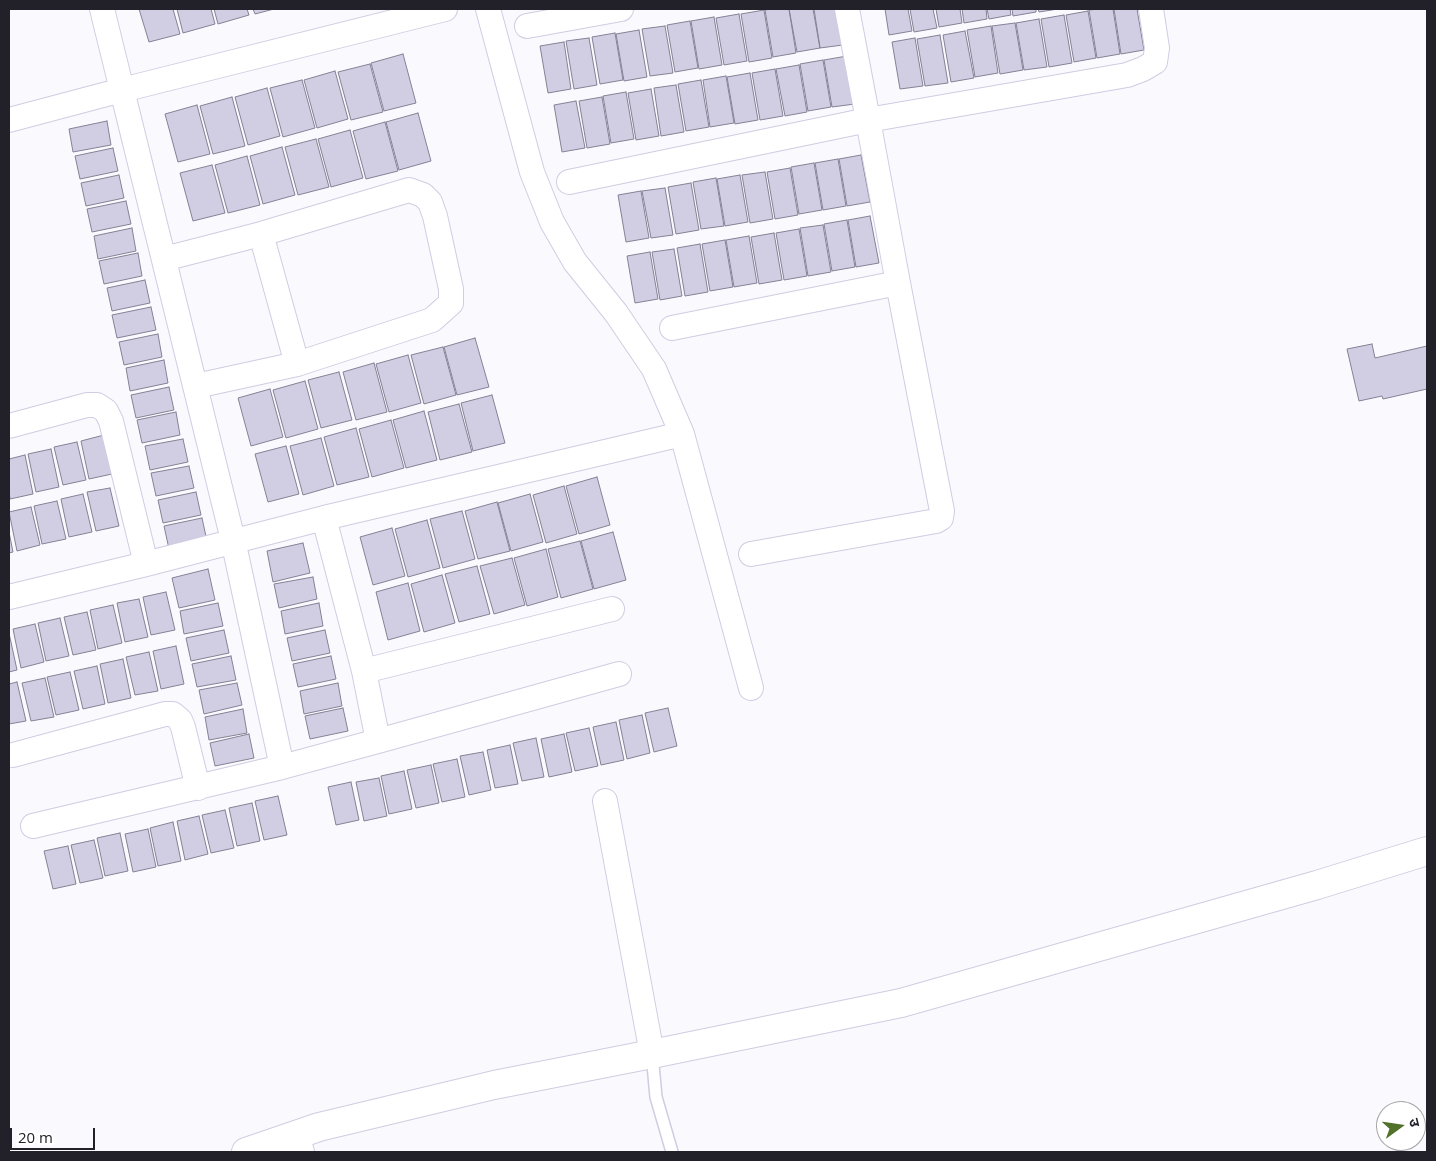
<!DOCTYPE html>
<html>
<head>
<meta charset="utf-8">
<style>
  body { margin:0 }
  #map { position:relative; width:1436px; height:1161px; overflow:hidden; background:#fafafe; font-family:"Open Sans","Noto Sans Devanagari",sans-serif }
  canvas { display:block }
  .frame { position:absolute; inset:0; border:10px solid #222129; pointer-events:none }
  .north { position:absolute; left:1376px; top:1101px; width:50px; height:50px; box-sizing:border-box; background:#fff; border:1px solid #a7a6a9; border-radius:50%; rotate:76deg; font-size:14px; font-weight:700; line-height:20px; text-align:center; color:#222129 }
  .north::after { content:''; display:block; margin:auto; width:18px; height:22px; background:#517229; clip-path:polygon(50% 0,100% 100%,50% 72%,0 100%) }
  .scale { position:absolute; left:10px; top:1128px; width:85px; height:22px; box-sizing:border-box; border:2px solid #222129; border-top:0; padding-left:6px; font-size:15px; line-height:18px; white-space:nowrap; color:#222129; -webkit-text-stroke:4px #fff; paint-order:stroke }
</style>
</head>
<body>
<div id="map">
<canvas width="1436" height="1161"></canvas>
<div class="frame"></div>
<div class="north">उ</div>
<div class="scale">20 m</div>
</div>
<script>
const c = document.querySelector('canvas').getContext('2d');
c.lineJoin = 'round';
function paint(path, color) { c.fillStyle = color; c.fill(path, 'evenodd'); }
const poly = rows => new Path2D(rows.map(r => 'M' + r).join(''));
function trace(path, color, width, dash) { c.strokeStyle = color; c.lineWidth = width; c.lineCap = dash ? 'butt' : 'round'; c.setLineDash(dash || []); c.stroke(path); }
const building = poly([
  [139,9,173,9,180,34,149,42,139,9],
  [177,9,211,9,215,24,183,33,177,9],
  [214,9,247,9,249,15,218,24,214,9],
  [253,9,274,9,255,14,253,9],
  [771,9,789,9,796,53,773,57,765,10,771,9],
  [789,9,813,9,820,48,797,52,789,9],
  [814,9,837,9,843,45,820,48,814,9],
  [885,9,908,9,912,31,889,35,885,9],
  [910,9,933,9,937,28,914,32,910,9],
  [936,9,960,9,962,23,939,27,936,9],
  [962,9,986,9,987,19,964,23,962,9],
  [987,9,1010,9,1011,15,989,19,987,9],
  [1012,9,1036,9,1036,12,1013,16,1012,9],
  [1038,9,1058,9,1039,12,1038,9],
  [1099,9,1113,9,1120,54,1097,58,1089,10,1099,9],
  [1114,9,1137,9,1144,50,1121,54,1114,9],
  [764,10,772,58,749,62,741,14,764,10],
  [1088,11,1096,58,1074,62,1066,15,1088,11],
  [739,14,747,61,724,65,716,18,739,14],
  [1064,15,1072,63,1049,67,1041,19,1064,15],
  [714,17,722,65,699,69,691,21,714,17],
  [1039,19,1047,67,1024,70,1016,23,1039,19],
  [690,21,698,68,675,72,667,25,690,21],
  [1015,23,1023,70,1000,74,992,26,1015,23],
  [665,26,673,73,650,76,642,29,665,26],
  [991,26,998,73,975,77,967,30,991,26],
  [639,30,647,77,624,81,616,34,639,30],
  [965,31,974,78,951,82,943,35,965,31],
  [615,33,623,80,600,84,592,37,615,33],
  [940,35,948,83,925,86,917,39,940,35],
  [589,38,597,85,574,89,566,41,589,38],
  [915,38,923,86,900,89,892,42,915,38],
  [564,42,571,89,548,93,540,46,564,42],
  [403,54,416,103,384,111,371,63,403,54],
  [847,56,855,104,832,107,824,60,847,56],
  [823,60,831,107,808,111,800,64,823,60],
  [370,64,383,112,351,120,338,72,370,64],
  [799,65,807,112,785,116,776,69,799,65],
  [775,69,783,116,760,120,752,73,775,69],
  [335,71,348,119,317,128,304,80,335,71],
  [750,73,758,120,735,124,727,77,750,73],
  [726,76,734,123,710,127,703,80,726,76],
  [302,80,315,128,283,137,270,88,302,80],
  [701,80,709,127,686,131,678,84,701,80],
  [676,85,684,132,661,136,654,88,676,85],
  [267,88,280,136,248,145,235,97,267,88],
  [651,89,659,136,636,140,628,93,651,89],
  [626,92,634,139,611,143,603,96,626,92],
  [232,97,245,146,213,154,200,106,232,97],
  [602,97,610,144,587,148,579,101,602,97],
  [576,101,585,148,562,152,554,105,576,101],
  [197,105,210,154,178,162,165,114,197,105],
  [418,113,431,161,399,170,386,122,418,113],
  [107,121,111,145,73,152,69,129,107,121],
  [385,122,398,171,366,179,353,131,385,122],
  [350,130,363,178,331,187,318,139,350,130],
  [316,139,329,187,298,195,285,147,316,139],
  [282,147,295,195,263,204,250,156,282,147],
  [113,148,118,171,80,179,75,156,113,148],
  [861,155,870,202,847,206,839,159,861,155],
  [247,156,260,205,228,213,215,165,247,156],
  [838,159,846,206,823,210,815,163,838,159],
  [814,163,822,210,799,214,791,167,814,163],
  [212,165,225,213,193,221,180,173,212,165],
  [790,168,798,215,775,219,767,172,790,168],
  [765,172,773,219,750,223,742,175,765,172],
  [119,175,124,198,86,206,81,183,119,175],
  [740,175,748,222,725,226,717,179,740,175],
  [716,178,724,226,701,229,693,182,716,178],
  [691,183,699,230,676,234,668,187,691,183],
  [665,188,673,235,651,238,642,191,665,188],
  [641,191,649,238,626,242,618,195,641,191],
  [126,201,131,224,92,232,87,209,126,201],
  [870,216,879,263,856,267,848,220,870,216],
  [847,220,855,267,832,271,824,224,847,220],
  [823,225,831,272,808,276,800,228,823,225],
  [132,228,136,251,98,259,94,236,132,228],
  [799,229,807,276,784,280,776,233,799,229],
  [774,233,782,280,759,284,751,237,774,233],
  [749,236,757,283,734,287,726,240,749,236],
  [725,240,733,287,710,291,702,244,725,240],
  [700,244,708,292,685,296,677,248,700,244],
  [674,249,682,296,660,300,652,252,674,249],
  [650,252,658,299,635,303,627,256,650,252],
  [138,253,142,276,104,284,99,261,138,253],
  [145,280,150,303,112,311,107,288,145,280],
  [151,307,156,330,117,338,112,315,151,307],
  [158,334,162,357,124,365,119,342,158,334],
  [475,338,489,387,457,395,444,347,475,338],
  [1372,344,1375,358,1427,346,1427,389,1383,399,1382,396,1359,401,1347,349,1372,344],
  [443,347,456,395,424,404,411,355,443,347],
  [408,355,421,403,389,412,376,364,408,355],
  [164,360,168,383,130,391,126,368,164,360],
  [374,363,387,412,356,420,343,372,374,363],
  [339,372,352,420,321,428,308,380,339,372],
  [305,381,318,429,286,438,273,390,305,381],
  [169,387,174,410,136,418,131,395,169,387],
  [270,389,283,437,251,446,238,398,270,389],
  [492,395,505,443,473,451,461,403,492,395],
  [459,404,472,452,440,460,428,412,459,404],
  [424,411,437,460,406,468,393,420,424,411],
  [176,412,180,435,142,443,137,420,176,412],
  [391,420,404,468,372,477,359,429,391,420],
  [356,428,369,477,337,485,324,437,356,428],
  [104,435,112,474,89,479,81,441,104,435],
  [321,438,334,486,303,495,290,446,321,438],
  [183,439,188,462,150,470,145,446,183,439],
  [77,442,86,480,63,485,54,447,77,442],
  [286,446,299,494,268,502,255,454,286,446],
  [51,449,59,487,36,492,28,454,51,449],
  [25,455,33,494,10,499,9,491,9,459,25,455],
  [189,466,194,488,156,496,151,473,189,466],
  [597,477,610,525,579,534,566,486,597,477],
  [564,486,577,534,546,543,533,495,564,486],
  [110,488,119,526,96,531,87,492,110,488],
  [196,492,201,515,163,523,158,500,196,492],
  [83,494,92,532,69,537,61,499,83,494],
  [530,494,543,542,511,551,498,503,530,494],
  [57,501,66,539,42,544,34,506,57,501],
  [497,502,510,551,478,559,465,511,497,502],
  [31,507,40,545,17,551,9,512,31,507],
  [462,511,475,559,443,568,430,519,462,511],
  [202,518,207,541,169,549,164,526,202,518],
  [427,520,440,568,408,577,395,529,427,520],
  [392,528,405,576,373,585,360,537,392,528],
  [9,532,13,552,9,553,9,532],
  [613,532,626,580,594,589,581,541,613,532],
  [580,541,593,589,561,598,548,549,580,541],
  [303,543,310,573,273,582,267,551,303,543],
  [546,549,558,597,527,606,514,558,546,549],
  [512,558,525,605,494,614,480,566,512,558],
  [477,566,490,614,459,622,445,574,477,566],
  [208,569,215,600,179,608,172,578,208,569],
  [442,575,455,623,424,632,411,584,442,575],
  [313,577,317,599,279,608,274,584,313,577],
  [408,583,420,631,388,640,376,592,408,583],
  [166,592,175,630,151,635,143,597,166,592],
  [139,599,148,637,125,642,117,603,139,599],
  [218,603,223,626,184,634,180,611,218,603],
  [319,603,323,626,285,634,281,611,319,603],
  [113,605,122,643,98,649,90,610,113,605],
  [87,612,96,650,73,655,64,617,87,612],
  [60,618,69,656,46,661,38,623,60,618],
  [35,624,44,662,21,668,13,629,35,624],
  [224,630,229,653,191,661,186,638,224,630],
  [325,630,330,653,292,661,287,638,325,630],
  [9,633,17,670,9,672,9,633],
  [176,646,184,684,161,689,153,651,176,646],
  [149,652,158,691,135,695,126,657,149,652],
  [231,656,236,680,197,687,192,664,231,656],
  [331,656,336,679,298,687,293,664,331,656],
  [123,659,131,698,108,703,100,664,123,659],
  [97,666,105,704,83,709,74,671,97,666],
  [70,672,79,710,56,715,47,677,70,672],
  [45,678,54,717,31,721,22,683,45,678],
  [17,682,26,721,9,724,9,684,17,682],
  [237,683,242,705,204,714,199,690,237,683],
  [338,683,342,706,304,714,300,691,338,683],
  [343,708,348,731,310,739,305,716,343,708],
  [668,708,677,746,654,752,645,713,668,708],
  [243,709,247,733,209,740,205,717,243,709],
  [642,715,650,753,627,759,619,720,642,715],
  [616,722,624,760,601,765,593,727,616,722],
  [589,728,598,766,575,771,566,733,589,728],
  [249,734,254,758,215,766,210,743,249,734],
  [564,734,572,772,549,777,541,739,564,734],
  [536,738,544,777,522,781,513,743,536,738],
  [510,745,518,784,495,788,487,750,510,745],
  [483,752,491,790,469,795,460,756,483,752],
  [457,759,465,797,442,802,433,764,457,759],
  [431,765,439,803,416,808,407,770,431,765],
  [404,771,412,809,389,814,381,776,404,771],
  [379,778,387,816,364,821,356,782,379,778],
  [351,782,359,820,336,825,328,787,351,782],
  [278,796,287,835,264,840,255,801,278,796],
  [252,803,260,841,237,846,229,808,252,803],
  [225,810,234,848,211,853,202,815,225,810],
  [199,816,208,854,185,860,177,821,199,816],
  [173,822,181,861,158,866,150,828,173,822],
  [148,829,156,867,133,872,125,834,148,829],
  [120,833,128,871,105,876,97,838,120,833],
  [94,840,103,878,80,883,71,845,94,840],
  [68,846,76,884,53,889,44,851,68,846]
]);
paint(building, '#d1cde3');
trace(building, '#858195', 1);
const lane = poly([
  [652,1054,656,1097,672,1152]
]);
const street = poly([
  [847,9,868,120,1127,75,1143,69,1155,62,1157,48,1151,9],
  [527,26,621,9],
  [9,120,122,90,102,9],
  [569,182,868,120,898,283,672,328],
  [164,259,261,234,409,190,423,195,430,202,435,216,451,289,451,303,432,320,297,364,261,234],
  [196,386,297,364],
  [9,426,87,405,97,405,106,411,111,421,146,564],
  [682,434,751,688],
  [751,554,936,521,941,518,942,511,898,283],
  [9,597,146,564,324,518,682,434,654,369,616,313,575,262,552,222,532,172,488,9],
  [364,671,612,609],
  [378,741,619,674],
  [13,755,165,714,173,714,180,720,183,727,198,788],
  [282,767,378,741,364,671,324,518],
  [605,801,652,1054],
  [33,826,282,767,233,540,122,90,445,9],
  [297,1134,302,1152]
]);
const secondary = poly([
  [246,1152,319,1127,494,1085,652,1054,901,1003,1317,885,1427,851]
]);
trace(lane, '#d0cce2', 14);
trace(street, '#d0cce2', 26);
trace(secondary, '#d0cce2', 30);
trace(lane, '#fff', 11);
trace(street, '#fff', 24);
trace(secondary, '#fff', 28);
</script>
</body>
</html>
